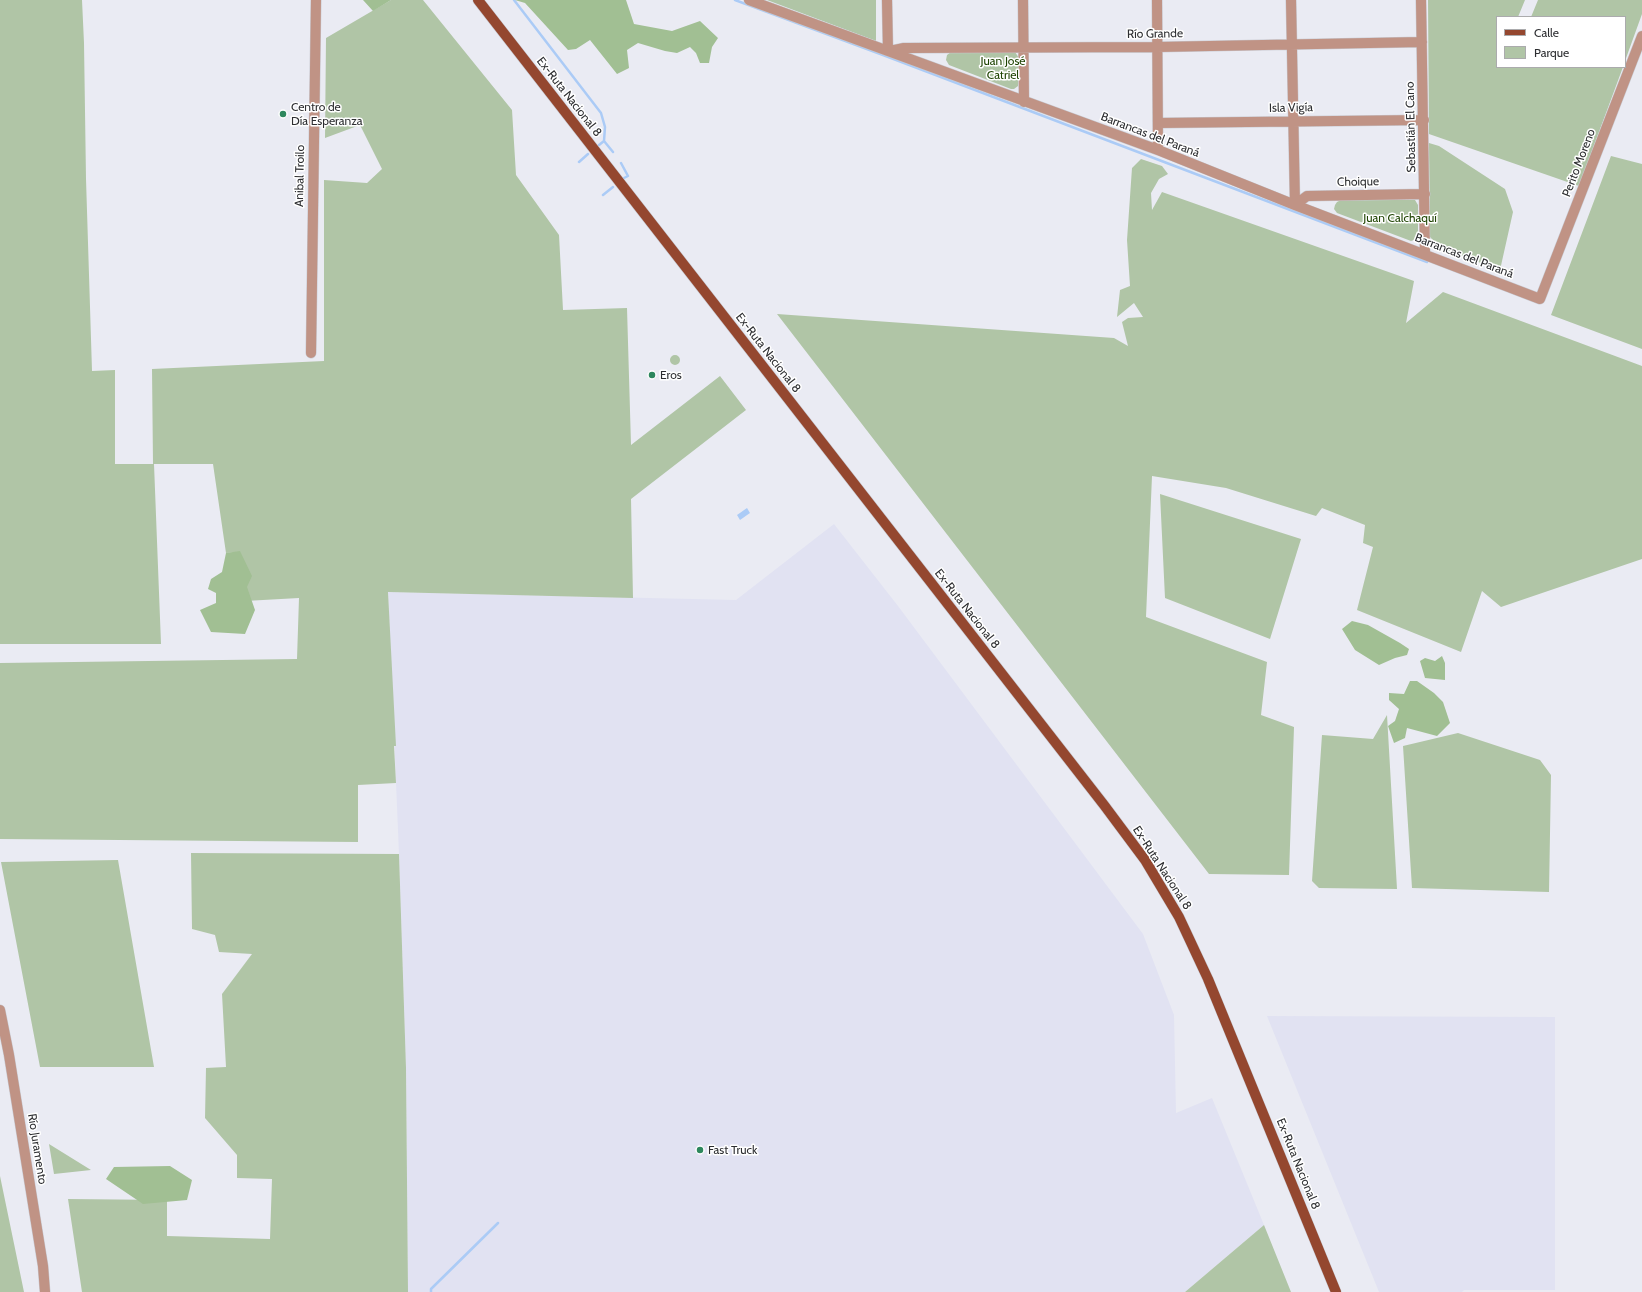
<!DOCTYPE html>
<html>
<head>
<meta charset="utf-8">
<style>
  body { margin:0 }
  #map { position:relative; width:1642px; height:1292px; overflow:hidden; background:#eaebf3; font-family:Cabin,sans-serif }
  canvas { display:block }
  .legend { position:absolute; left:1496px; top:16px; width:130px; height:52px; box-sizing:border-box; background:#fff; border:1px solid #ababad; margin:0; padding:5px 7px; list-style:none; font-size:12px; color:#2d2e31 }
  .legend li { display:flex; align-items:center; gap:8px; height:20px }
  .legend b { width:20px; border:1px solid #ababad }
</style>
</head>
<body>
<div id="map">
<canvas width="1642" height="1292"></canvas>
<ul class="legend">
<li><b style="height:5px;background:#94472f"></b>Calle</li>
<li><b style="height:11px;background:#b0c5a6"></b>Parque</li>
</ul>
</div>
<script>
const c = document.querySelector('canvas').getContext('2d');
c.lineJoin = 'round';
function paint(path, color) { c.fillStyle = color; c.fill(path, 'evenodd'); }
const poly = rows => new Path2D(rows.map(r => 'M' + r).join(''));
function trace(path, color, width, dash) { c.strokeStyle = color; c.lineWidth = width; c.lineCap = dash ? 'butt' : 'round'; c.setLineDash(dash || []); c.stroke(path); }
function write(font, color, halo, rows, align = 'center') {
  c.font = font + ' Cabin,sans-serif'; c.lineWidth = 3; c.setLineDash([]); c.textBaseline = 'middle'; c.strokeStyle = halo; c.fillStyle = color; for (const [text, x, y, turn = 0] of rows) {
    c.save(); c.translate(x, y); c.rotate((+turn || 0) * Math.PI / 180); c.textAlign = isNaN(turn) ? turn : align; if (halo) c.strokeText(text, 0, 0); c.fillText(text, 0, 0); c.restore();
  }
}
paint(poly([
  [834,524,898,606,1143,934,1174,1015,1176,1113,1212,1098,1264,1225,1185,1292,408,1292,406,1068,399,854,388,592,736,600],
  [1267,1016,1555,1017,1555,1290,1464,1290,1462,1292,1379,1292]
]), '#e1e2f2');
paint(poly([
  [0,0,82,0,84,43,86,179,92,371,115,370,115,464,153,464,152,369,324,361,324,180,367,183,382,169,360,125,325,138,326,38,391,0,423,0,512,110,516,175,559,235,563,310,627,308,631,445,720,376,746,410,631,499,633,598,388,592,396,746,394,746,396,783,358,785,358,842,0,839,0,663,297,659,299,598,245,601,240,552,226,553,213,464,154,464,161,644,0,644],
  [767,0,876,0,876,41,775,3],
  [1428,0,1525,0,1518,17,1497,17,1497,67,1623,67,1579,186,1429,134],
  [1538,0,1642,0,1642,14,1625,61,1625,17,1531,17],
  [951,52,1015,52,1019,58,1018,86,1014,89,1011,89,949,65,946,60,947,55],
  [1429,143,1439,146,1505,189,1513,212,1500,270,1441,248,1430,237],
  [1611,156,1642,164,1642,349,1551,315],
  [1141,159,1162,166,1168,174,1159,179,1151,193,1152,210,1162,192,1414,281,1406,323,1443,292,1642,366,1642,559,1501,607,1482,591,1461,652,1357,610,1373,547,1363,543,1365,525,1322,508,1316,516,1226,488,1152,476,1146,617,1267,662,1261,715,1294,727,1289,875,1209,874,777,314,1114,338,1128,346,1122,322,1128,318,1143,317,1134,303,1117,317,1120,290,1130,286,1127,240,1132,168],
  [1341,200,1415,200,1418,205,1418,236,1417,239,1411,241,1337,213,1334,209,1335,205,1337,202],
  '670 360a5 5 0 1 1 10 0a5 5 0 1 1-10 0Z',
  [1160,494,1301,539,1270,639,1165,598],
  [1387,715,1397,889,1319,888,1312,881,1322,735,1373,739],
  [1458,733,1540,760,1551,775,1549,892,1412,888,1403,746],
  [191,853,399,854,406,1068,408,1292,82,1292,68,1199,167,1200,167,1236,270,1239,272,1179,237,1178,237,1155,205,1118,206,1068,226,1067,222,994,252,954,219,952,215,935,192,929],
  [118,860,154,1067,40,1067,1,862],
  [49,1144,91,1170,54,1174],
  [0,1176,24,1292,0,1292],
  [1264,1225,1291,1292,1185,1292]
]), '#b0c5a6');
paint(poly([
  [363,0,391,0,373,11],
  [515,0,626,0,634,24,672,31,700,21,718,38,712,47,709,63,700,63,696,53,690,47,677,53,665,51,638,43,627,50,629,68,617,74,590,40,576,49,568,50,525,3],
  [240,551,252,576,247,587,255,610,245,634,211,632,200,610,216,603,216,593,208,589,211,579,222,572,226,553],
  [1352,621,1368,625,1400,643,1409,649,1407,655,1395,658,1379,665,1355,650,1342,629],
  [1442,656,1445,663,1445,680,1425,678,1420,661,1425,658,1435,661],
  [1410,681,1417,681,1434,693,1443,702,1450,723,1437,736,1407,728,1405,738,1394,743,1388,726,1395,721,1399,709,1389,700,1389,693,1404,694],
  [170,1166,192,1180,187,1200,143,1204,106,1179,114,1167]
]), '#a1bf93');
paint(poly([
  [747,508,750,513,740,520,737,515]
]), '#abcbf6');
trace(poly([
  [514,0,601,113,605,127,604,141,599,145],
  [735,0,883,55,1427,262],
  [604,141,613,152],
  [579,162,588,154],
  [621,163,628,176,624,178],
  [603,195,613,187],
  [431,1292,431,1289,498,1223]
]), '#abcbf6', 2.5);
const minor = poly([
  [749,0,1158,150,1295,205,1540,299,1642,36],
  [887,0,888,51],
  [1023,0,1024,102],
  [1157,0,1158,150],
  [1291,0,1295,205],
  [1421,0,1425,254],
  [890,51,904,48,1157,47,1422,42],
  [1158,123,1424,120],
  [1295,205,1307,196,1425,194],
  [311,353,316,0],
  [0,1010,9,1055,43,1266,45,1292]
]);
const major = poly([
  [478,0,1104,805,1145,860,1179,917,1208,979,1336,1292]
]);
trace(minor, '#c8c9d0', 11);
trace(major, '#c8c9d0', 11);
trace(minor, '#c09385', 10);
trace(major, '#94472f', 10);
for (const [x, y, r, color] of [
  [283,114,4,"#2d875d"],
  [652,375,4,"#2d875d"],
  [700,1150,4,"#2d875d"]
]) { const dot = new Path2D(); dot.arc(x, y, r, 0, 2 * Math.PI); c.fillStyle = color; c.fill(dot); trace(dot, '#fff', 1.5); }
write('12px', '#2d2e31', '#fff', [
  ["Río Grande",1155,34,-1],
  ["Ex-Ruta Nacional 8",569,97,52],
  ["Isla Vigía",1291,108,-1],
  ["Sebastián El Cano",1411,127,-91],
  ["Barrancas del Paraná",1150,135,21],
  ["Perito Moreno",1579,163,-69],
  ["Anibal Troilo",300,176,-89],
  ["Choique",1358,182,-1],
  ["Barrancas del Paraná",1464,256,21],
  ["Ex-Ruta Nacional 8",768,353,52],
  ["Ex-Ruta Nacional 8",967,609,52],
  ["Ex-Ruta Nacional 8",1162,868,57],
  ["Río Juramento",37,1149,81],
  ["Ex-Ruta Nacional 8",1298,1164,68]
]);
write('12px', '#1f4403', '#fff', [
  ["Juan José",1003,61],
  ["Catriel",1003,75],
  ["Juan Calchaquí",1400,218]
]);
write('12px', '#2d2e31', '#fff', [
  ["Centro de",291,107],
  ["Día Esperanza",291,121],
  ["Eros",660,375],
  ["Fast Truck",708,1150]
], 'left');
</script>
</body>
</html>
